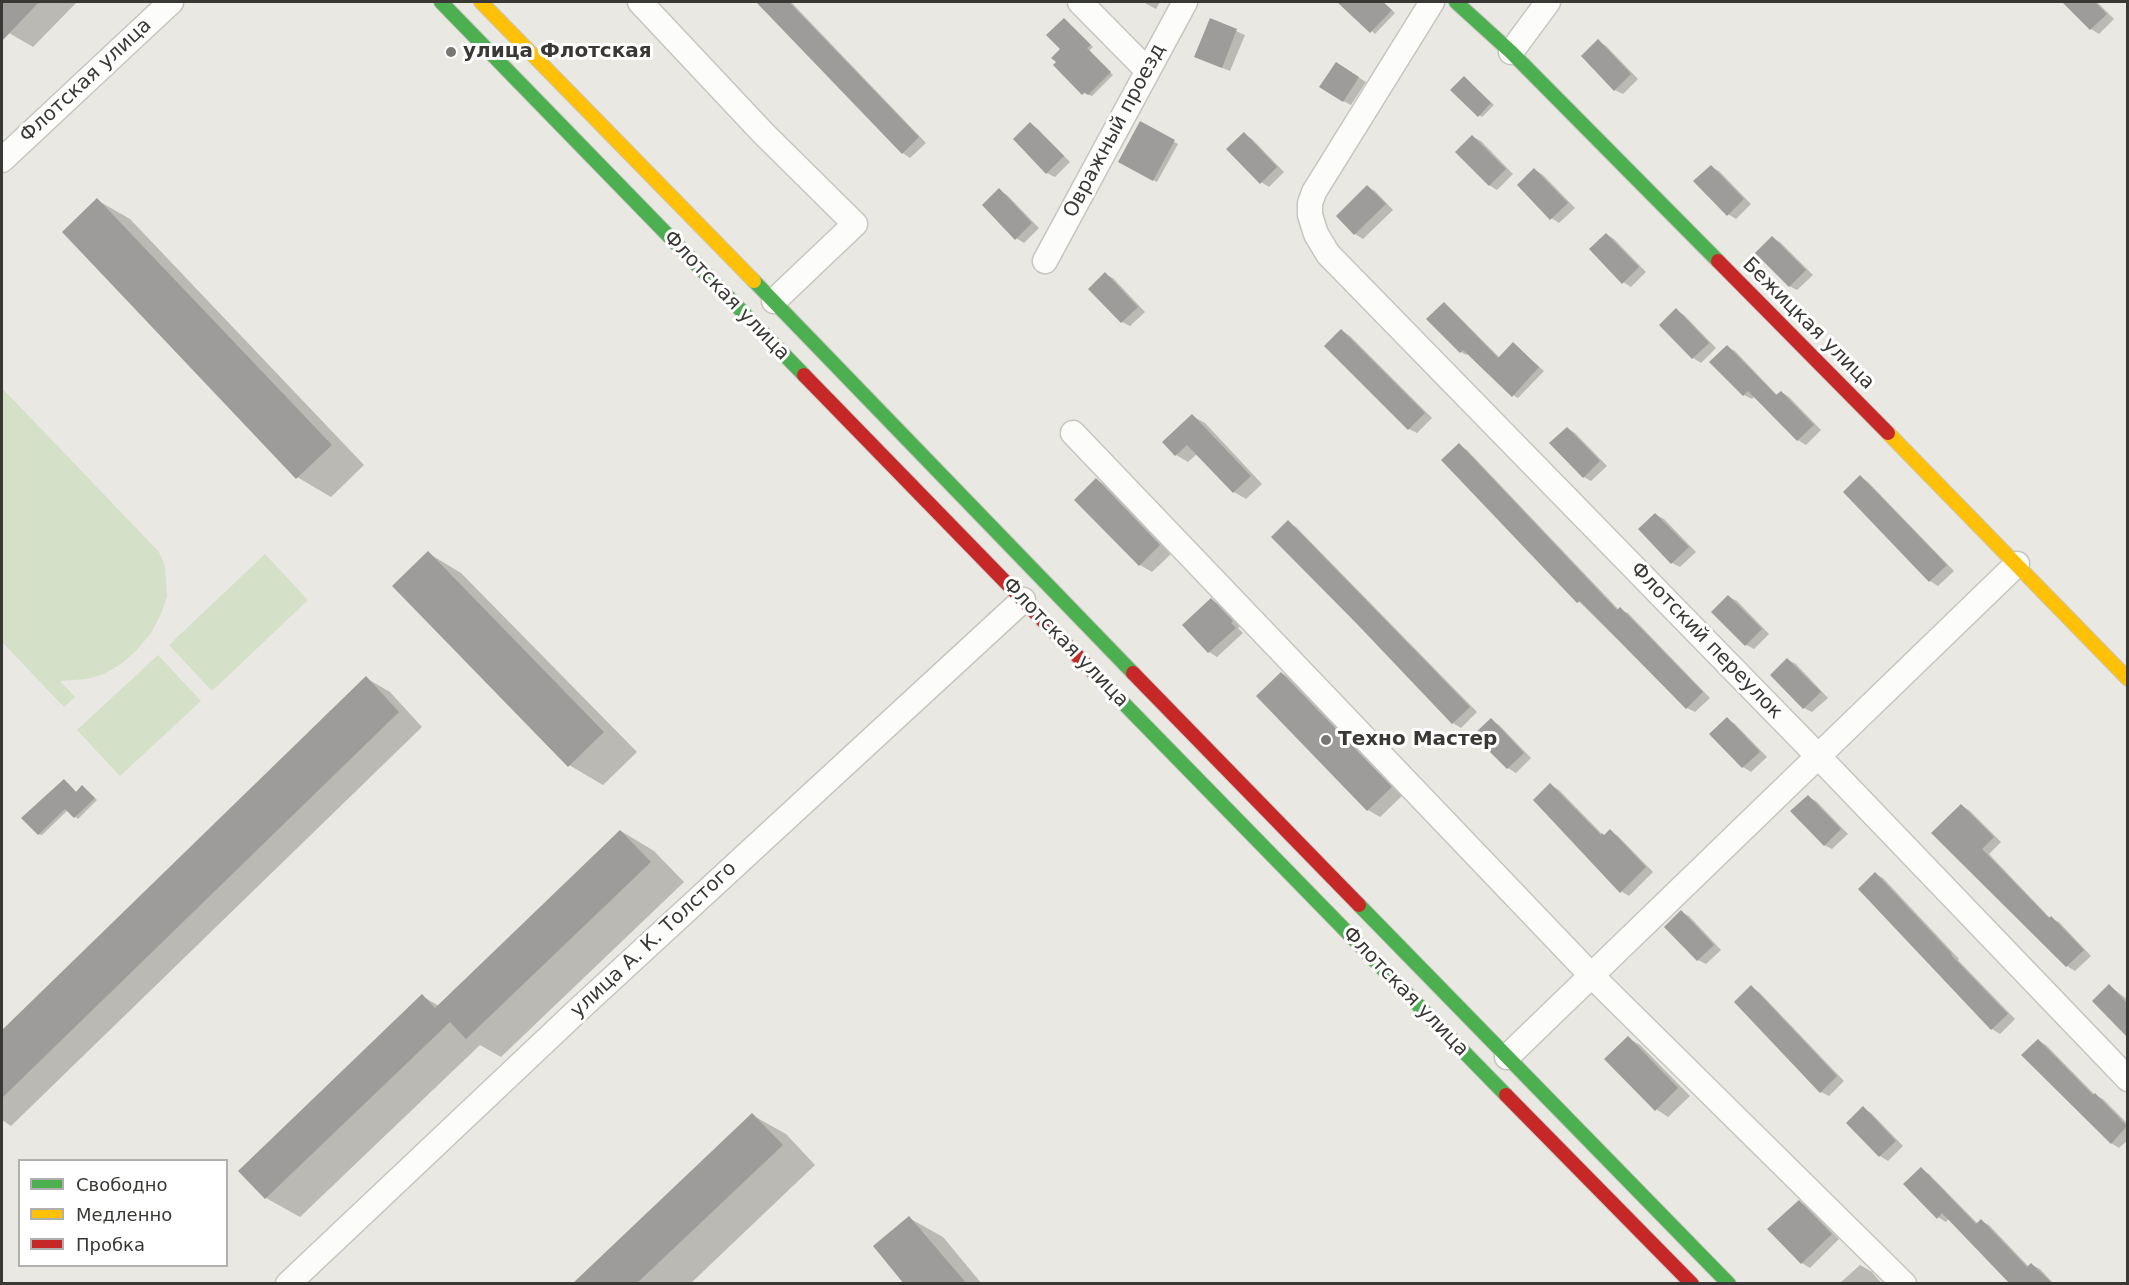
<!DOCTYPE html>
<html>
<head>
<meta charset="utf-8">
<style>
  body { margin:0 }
  #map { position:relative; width:2129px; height:1285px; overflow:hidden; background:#e9e8e2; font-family:"DejaVu Sans",sans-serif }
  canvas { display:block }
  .frame { position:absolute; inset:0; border:3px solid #3a3835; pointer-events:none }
  .legend { position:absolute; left:18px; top:1159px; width:210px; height:108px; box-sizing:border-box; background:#fff; border:2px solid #b0afae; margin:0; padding:8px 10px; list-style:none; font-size:18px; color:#3a3835 }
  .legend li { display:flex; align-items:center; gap:12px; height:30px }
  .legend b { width:30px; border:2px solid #b0afae }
</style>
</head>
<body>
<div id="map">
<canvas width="2129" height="1285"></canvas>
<div class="frame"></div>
<ul class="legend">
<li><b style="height:8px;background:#4caf50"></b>Свободно</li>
<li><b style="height:8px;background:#ffc107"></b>Медленно</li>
<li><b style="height:8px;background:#c62828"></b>Пробка</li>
</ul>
</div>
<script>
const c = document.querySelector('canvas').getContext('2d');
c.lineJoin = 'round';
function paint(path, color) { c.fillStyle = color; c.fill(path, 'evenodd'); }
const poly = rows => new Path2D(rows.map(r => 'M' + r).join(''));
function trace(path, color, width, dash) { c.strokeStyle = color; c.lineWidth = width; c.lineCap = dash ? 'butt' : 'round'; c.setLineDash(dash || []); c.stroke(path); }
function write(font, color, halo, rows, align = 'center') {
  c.font = font + ' "DejaVu Sans",sans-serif'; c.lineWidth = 6; c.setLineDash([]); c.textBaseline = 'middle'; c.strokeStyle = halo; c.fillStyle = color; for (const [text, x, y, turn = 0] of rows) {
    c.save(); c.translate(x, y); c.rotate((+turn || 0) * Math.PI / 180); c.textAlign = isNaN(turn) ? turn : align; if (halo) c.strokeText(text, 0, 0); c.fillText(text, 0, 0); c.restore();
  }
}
paint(poly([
  [2,388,159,552,165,566,167,596,161,614,151,633,137,650,121,664,104,674,87,679,60,681,75,697,64,707,2,642],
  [265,554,308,600,212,691,169,645],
  [158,655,201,701,120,776,77,730]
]), '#d4e0c8');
paint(poly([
  [2,2,77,2,33,47,9,33,2,25],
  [774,2,791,2,926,143,910,158,903,153,766,9],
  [1143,2,1160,2,1156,9],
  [1339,2,1383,2,1395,13,1375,34],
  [2064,2,2097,2,2114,19,2099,34,2091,29],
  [1064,19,1093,47,1089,51,1113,75,1092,96,1083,93],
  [1211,20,1245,35,1230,71,1196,57],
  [1598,41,1606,46,1638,79,1623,94,1615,90],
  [1344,68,1366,82,1351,105,1343,101],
  [1467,80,1494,105,1482,117,1479,115],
  [1140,123,1178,144,1157,182,1120,161],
  [1030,124,1038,129,1070,162,1055,177,1047,173],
  [1244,134,1252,139,1284,172,1269,187,1261,182],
  [1473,137,1481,141,1513,174,1497,190,1489,185],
  [1711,167,1719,171,1751,204,1736,219,1728,214],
  [1535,170,1543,175,1575,208,1559,223,1551,218],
  [1367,187,1375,191,1393,210,1363,239,1355,234,1338,216],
  [999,190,1007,195,1039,228,1024,243,1016,238],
  [97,200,130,219,364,465,331,497,297,477],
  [1606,234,1614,239,1646,272,1631,287,1623,282],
  [1773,238,1780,242,1813,275,1797,290,1789,286],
  [1105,274,1113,278,1145,312,1130,326,1122,322],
  [1444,304,1449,307,1500,358,1513,344,1544,371,1518,398,1513,395,1468,353,1466,355,1461,352],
  [1676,310,1684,315,1716,348,1701,363,1693,358,1661,325],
  [1342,331,1350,336,1432,418,1417,433,1409,429],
  [1727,347,1735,351,1778,396,1781,392,1789,397,1821,430,1806,445,1798,440,1755,396,1752,399,1744,395],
  [1192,416,1205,423,1262,484,1246,499,1234,492,1197,454,1188,462,1176,455],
  [1567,428,1575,433,1607,466,1591,481,1584,477],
  [1459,445,1467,450,1619,610,1628,613,1710,698,1695,712,1687,708,1546,569],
  [1860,477,1868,482,1954,571,1938,586,1930,581,1845,492],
  [1097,480,1109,487,1172,553,1152,572,1140,565],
  [1656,515,1664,519,1696,552,1680,567,1672,563],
  [1288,522,1296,527,1477,712,1461,728,1453,723,1358,623],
  [428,553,461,573,637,752,603,785,569,765],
  [1729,597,1737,601,1769,634,1754,649,1746,645],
  [1211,600,1219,604,1240,627,1238,628,1243,633,1217,657,1209,652,1184,625],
  [1788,660,1796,664,1828,698,1812,712,1804,708,1772,675],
  [1282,673,1294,681,1403,795,1380,817,1368,810],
  [366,678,390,692,422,727,11,1126,2,1120,2,1032],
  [1727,719,1735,724,1767,757,1751,772,1743,767,1711,734],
  [1491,720,1499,725,1531,758,1516,773,1508,768],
  [68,783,77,793,83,787,97,800,78,819,68,810,42,835,38,834],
  [1551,785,1559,790,1603,835,1605,836,1610,831,1618,836,1653,872,1629,896,1621,891],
  [1808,797,1816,801,1848,834,1832,849,1824,845],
  [1961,806,1969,810,2001,842,1989,854,2050,918,2059,922,2091,956,2075,971,2067,966,1933,833],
  [621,831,654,851,684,882,501,1057,480,1045,300,1217,266,1198,240,1171,422,996,439,1006],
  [1875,874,1883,878,1959,959,1958,960,2015,1019,2000,1034,1992,1029],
  [1681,912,1689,916,1721,950,1706,964,1698,960],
  [2110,986,2128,1000,2128,1034,2094,1001],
  [1751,987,1759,992,1844,1081,1829,1096,1821,1092],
  [1628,1038,1640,1045,1690,1096,1668,1117,1656,1109],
  [2038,1041,2046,1045,2095,1095,2103,1099,2128,1124,2128,1140,2119,1148,2111,1143],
  [1863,1108,1871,1113,1903,1146,1888,1161,1880,1156,1848,1123],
  [752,1115,786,1134,815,1165,690,1284,574,1284],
  [1921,1169,1929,1174,1978,1224,1981,1221,1989,1225,2029,1267,2032,1265,2040,1269,2054,1284,2012,1284,1949,1218,1946,1222,1938,1217],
  [1799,1202,1807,1206,1839,1239,1810,1268,1802,1263],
  [909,1218,943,1237,982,1284,906,1284],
  [1860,1265,1872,1272,1882,1284,1839,1284]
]), '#0003');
paint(poly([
  [2,2,39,2,2,41],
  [756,2,789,2,919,137,902,154],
  [1337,2,1383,2,1392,10,1370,33],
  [2062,2,2095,2,2107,14,2090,30],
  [1064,18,1091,45,1087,48,1111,72,1088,95,1085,92,1082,95,1053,65,1056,62,1051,58,1060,49,1046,35],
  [1210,18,1237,29,1222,68,1194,57],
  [1598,39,1631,74,1614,91,1581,56],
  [1336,62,1359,77,1343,102,1319,87],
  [1464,76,1491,103,1478,117,1450,90],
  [1140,121,1175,140,1153,181,1118,162],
  [1030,122,1064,156,1046,174,1013,139],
  [1244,132,1277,167,1260,184,1226,149],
  [1472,135,1506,169,1489,186,1455,152],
  [1711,165,1744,199,1727,216,1693,181],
  [1534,168,1568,203,1550,220,1517,185],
  [1367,185,1386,204,1354,235,1336,216],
  [999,188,1032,223,1015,240,982,205],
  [97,198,332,445,296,479,62,232],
  [1606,233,1639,267,1622,284,1589,249],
  [1772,236,1806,270,1789,287,1755,253],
  [1105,272,1138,307,1121,323,1088,289],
  [1444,302,1498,358,1513,342,1539,367,1512,397,1463,350,1460,353,1426,319],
  [1676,308,1709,343,1692,359,1659,325],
  [1341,329,1425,413,1408,430,1324,346],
  [1727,345,1776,395,1781,391,1814,425,1797,441,1748,391,1743,396,1709,362],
  [1192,414,1251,476,1233,493,1187,445,1175,456,1162,442],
  [1567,427,1600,461,1583,478,1549,443],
  [1459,443,1617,610,1620,607,1703,692,1686,709,1580,601,1577,603,1441,460],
  [1860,475,1947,565,1929,582,1843,492],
  [1096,478,1160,545,1139,566,1074,500],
  [1655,513,1689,547,1671,564,1638,529],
  [1288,520,1470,707,1452,724,1357,624,1271,537],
  [428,551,604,732,568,767,392,586],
  [1728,595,1762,629,1745,646,1711,612],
  [1211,598,1233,621,1231,623,1236,628,1208,653,1182,625],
  [1787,658,1821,692,1803,709,1770,675],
  [1281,672,1392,787,1367,811,1256,696],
  [366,676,399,712,2,1098,2,1030],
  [1727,717,1760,752,1742,768,1709,734],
  [1491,718,1524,753,1507,769,1473,735],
  [64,779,76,792,82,785,95,798,74,818,65,809,38,835,21,818],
  [1550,783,1601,835,1602,833,1604,835,1610,829,1646,867,1620,893,1533,800],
  [1808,795,1841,829,1824,846,1790,811],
  [1961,804,1994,837,1982,849,2049,918,2051,916,2084,950,2066,967,1931,833],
  [620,830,651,862,466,1039,450,1022,265,1199,238,1171,422,994,435,1008],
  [1875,872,1952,954,1951,955,2008,1014,1991,1030,1858,889],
  [1681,910,1714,945,1697,961,1664,927],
  [2109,984,2127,1003,2127,1037,2092,1001],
  [1751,985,1837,1076,1820,1093,1734,1002],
  [1628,1036,1678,1088,1655,1111,1604,1059],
  [2038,1039,2093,1095,2095,1093,2127,1126,2111,1144,2021,1055],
  [1863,1106,1896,1141,1879,1157,1846,1123],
  [752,1113,783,1145,636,1284,572,1284],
  [1921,1167,1976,1224,1981,1219,2027,1267,2031,1263,2053,1284,2010,1284,1942,1213,1937,1219,1903,1184],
  [1799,1200,1832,1234,1801,1264,1767,1229],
  [909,1216,967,1284,904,1284,873,1246]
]), '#9e9c9a');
const street = poly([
  [640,2,764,134,855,224,774,301],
  [1080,2,1147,70],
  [1432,2,1314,192,1310,203,1310,215,1316,234,1328,254,1818,756,2128,1079],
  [1511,52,1548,2],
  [2,160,171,2],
  [1045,261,1185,2],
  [1073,433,1591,975,1904,1284],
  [1507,1057,2017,564],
  [288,1284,577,1011,1023,600]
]);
const fast = poly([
  [441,2,804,375],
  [1456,2,1511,52,1718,261],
  [754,281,1133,673],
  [1095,674,1506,1095],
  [1359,905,1729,1284]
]);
const slow = poly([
  [481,2,754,281],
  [1888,433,2128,679]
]);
const jam = poly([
  [1718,261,1888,433],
  [804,375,1095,674],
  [1133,673,1359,905],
  [1506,1095,1692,1284]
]);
trace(street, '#c7c5c1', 27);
trace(fast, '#c7c5c1', 16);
trace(slow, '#c7c5c1', 16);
trace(jam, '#c7c5c1', 16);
trace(street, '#fcfcfb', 24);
trace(fast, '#4caf50', 14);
trace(slow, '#ffc107', 14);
trace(jam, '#c62828', 14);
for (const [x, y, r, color] of [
  [451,52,6,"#777672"],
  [1326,740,6,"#777672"]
]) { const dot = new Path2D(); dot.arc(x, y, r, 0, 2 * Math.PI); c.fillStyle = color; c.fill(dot); trace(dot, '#fff', 2); }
write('bold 20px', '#3a3835', '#fff', [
  ["улица Флотская",463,52],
  ["Техно Мастер",1338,740]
], 'left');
write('20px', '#3a3835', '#fff', [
  ["Флотская улица",86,81,-43],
  ["Овражный проезд",1115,131,-62],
  ["Флотская улица",726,296,46],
  ["Бежицкая улица",1808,324,45],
  ["Флотский переулок",1706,641,46],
  ["Флотская улица",1065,643,46],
  ["улица А. К. Толстого",654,940,-43],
  ["Флотская улица",1405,992,46]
]);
</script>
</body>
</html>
